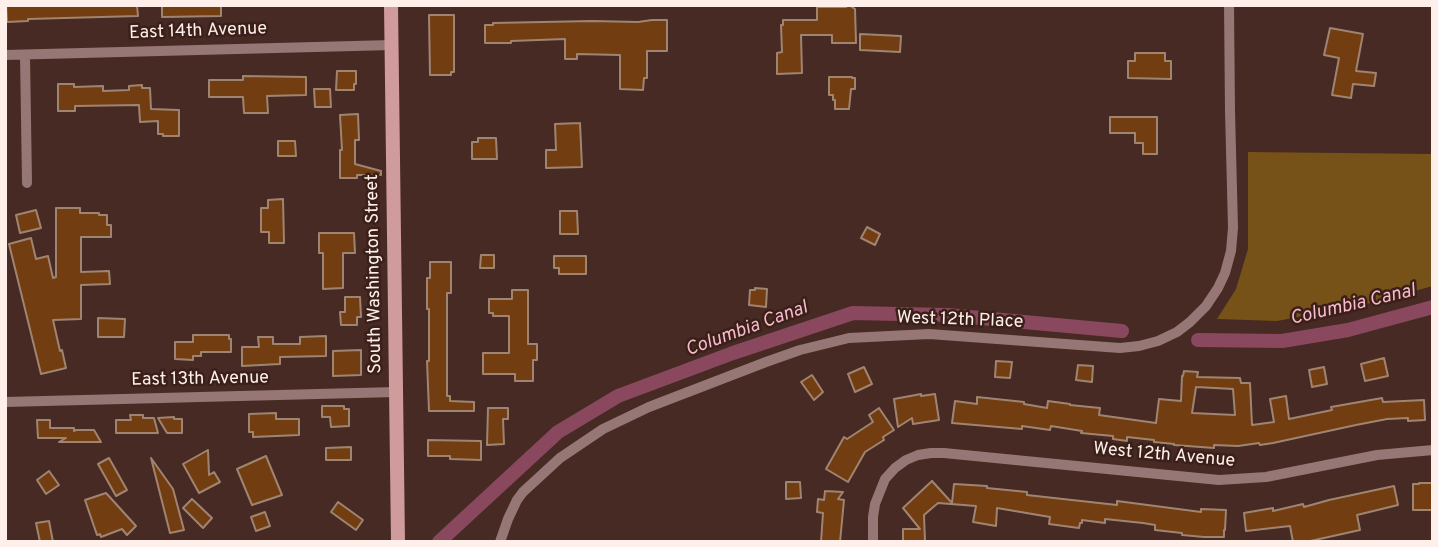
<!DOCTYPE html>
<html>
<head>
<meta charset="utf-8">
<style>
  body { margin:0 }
  #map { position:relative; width:1438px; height:547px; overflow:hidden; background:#462a23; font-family:Overpass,sans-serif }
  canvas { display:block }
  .frame { position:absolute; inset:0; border:7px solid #feefea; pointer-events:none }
</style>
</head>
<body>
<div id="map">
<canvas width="1438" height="547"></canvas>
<div class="frame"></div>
</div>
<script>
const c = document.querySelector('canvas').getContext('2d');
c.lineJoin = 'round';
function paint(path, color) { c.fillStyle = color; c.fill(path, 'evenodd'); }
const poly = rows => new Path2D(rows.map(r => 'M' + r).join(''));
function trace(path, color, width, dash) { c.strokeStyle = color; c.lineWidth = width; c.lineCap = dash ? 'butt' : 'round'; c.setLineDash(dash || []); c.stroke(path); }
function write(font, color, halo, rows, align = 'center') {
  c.font = font + ' Overpass,sans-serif'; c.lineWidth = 5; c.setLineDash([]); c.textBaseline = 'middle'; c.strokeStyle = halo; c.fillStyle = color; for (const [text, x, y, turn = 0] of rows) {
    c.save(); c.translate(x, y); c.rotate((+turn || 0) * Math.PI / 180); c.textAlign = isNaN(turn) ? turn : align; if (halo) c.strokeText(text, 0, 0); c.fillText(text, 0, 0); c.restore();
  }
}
paint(poly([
  [1248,152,1433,154,1433,286,1363,305,1277,321,1217,319,1236,289,1248,249]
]), '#775218');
trace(poly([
  [1198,340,1282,341,1348,330,1433,307],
  [439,542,558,432,618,396,733,353,853,313,948,315,1122,331]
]), '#8a485f', 14);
const building = poly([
  [6,5,137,5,138,16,28,19,28,21,7,22,6,5],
  [162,5,221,5,221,16,162,17,162,5],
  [849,5,855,9,856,43,832,43,832,35,801,35,802,73,777,74,777,53,782,52,781,25,783,25,783,20,817,20,817,7,846,7,849,5],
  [429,15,454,15,454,72,451,72,451,75,430,75,429,15],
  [652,20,667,20,667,51,647,51,647,78,644,78,643,90,620,89,620,55,577,54,577,59,565,59,565,39,511,41,511,43,485,43,485,25,493,25,493,23,592,21,638,22,652,20],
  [1330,28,1363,34,1356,71,1376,73,1374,86,1353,84,1351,98,1332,95,1339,58,1324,55,1330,28],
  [860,34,901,36,900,52,860,50,860,34],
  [1135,53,1165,53,1165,61,1171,61,1171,79,1128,78,1128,61,1135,61,1135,53],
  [337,71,356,71,356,84,354,84,354,90,336,90,337,71],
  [243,76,306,77,306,95,267,96,268,113,244,113,243,97,209,97,209,80,243,80,243,76],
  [829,77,852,77,852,78,855,78,855,89,851,89,849,109,835,109,835,100,833,100,833,95,829,95,829,77],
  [58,84,74,84,74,87,103,86,103,91,129,90,129,86,142,85,142,88,150,88,151,109,179,110,179,136,163,136,163,134,158,134,158,121,140,122,139,105,75,106,75,111,58,111,58,84],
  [314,89,330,89,331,107,315,107,314,89],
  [358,114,359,140,355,140,355,164,381,171,381,175,357,175,357,178,340,178,340,150,342,150,340,115,358,114],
  [1110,117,1157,117,1157,154,1143,154,1143,143,1135,143,1135,133,1110,133,1110,117],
  [580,123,582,167,546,168,546,150,556,150,555,124,580,123],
  [478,138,496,138,497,159,472,159,472,142,478,142,478,138],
  [278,141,295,141,296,156,278,156,278,141],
  [283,199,284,243,269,243,269,232,261,232,261,208,268,208,268,200,283,199],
  [56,208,80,208,80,213,99,213,99,215,107,215,107,225,111,225,111,237,81,237,81,272,109,271,110,284,81,285,81,319,53,320,60,351,62,350,66,368,41,374,9,244,31,238,36,259,48,256,53,278,56,277,56,208],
  [36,210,41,228,20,233,16,215,36,210],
  [560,211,577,211,578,234,560,234,560,211],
  [867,227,880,234,875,245,861,238,867,227],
  [319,233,354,233,355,253,343,253,343,288,323,289,323,253,319,253,319,233],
  [481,255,494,255,494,268,480,268,481,255],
  [554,256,586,256,586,274,559,274,559,268,554,268,554,256],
  [430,262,451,262,451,293,447,293,447,396,450,396,450,401,474,402,474,411,429,411,427,361,429,361,429,309,427,309,427,278,430,278,430,262],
  [755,288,767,289,766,307,749,305,750,290,755,290,755,288],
  [512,290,528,290,528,344,537,344,537,360,533,360,533,381,515,381,515,374,483,374,483,353,509,353,509,316,493,316,493,313,489,313,489,299,512,299,512,290],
  [345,297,360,297,361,317,357,317,357,325,341,325,340,312,345,312,345,297],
  [98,318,125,319,124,337,98,337,98,318],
  [193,335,229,335,229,339,231,339,231,352,201,352,201,356,193,356,193,360,175,359,175,342,193,342,193,335],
  [326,336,326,356,280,357,280,364,242,366,242,347,259,347,258,337,273,337,273,344,300,344,300,337,326,336],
  [361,350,361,375,333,376,333,351,361,350],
  [1384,358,1388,376,1365,381,1361,364,1384,358],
  [996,361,1012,362,1010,378,995,377,996,361],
  [1078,365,1093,366,1092,382,1076,380,1078,365],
  [864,367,872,384,855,392,848,374,864,367],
  [1324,367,1327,384,1312,387,1309,370,1324,367],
  [1184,371,1198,372,1197,377,1240,378,1241,383,1250,383,1252,425,1274,422,1270,399,1286,396,1289,419,1332,410,1331,407,1382,398,1383,402,1424,400,1425,420,1408,421,1408,418,1387,419,1356,425,1273,443,1260,445,1259,443,1238,446,1214,445,1214,448,1174,445,1174,444,1154,442,1154,440,1127,437,1127,441,1113,439,1113,436,1081,433,1082,431,1051,426,1050,430,1022,426,1022,429,952,423,955,401,977,404,977,397,1024,402,1024,404,1047,408,1048,401,1070,404,1070,405,1100,408,1099,415,1156,423,1159,399,1181,401,1182,376,1183,376,1184,371],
  [1196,387,1233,389,1235,415,1192,413,1196,387],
  [812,375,823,392,814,400,801,382,812,375],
  [921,394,921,396,935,394,939,420,913,424,912,418,898,427,894,399,921,394],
  [322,406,344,406,344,409,349,409,349,426,331,427,330,417,322,417,322,406],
  [488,408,508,408,508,419,503,419,504,444,487,445,488,408],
  [879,408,894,430,883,437,884,440,865,452,848,482,826,469,844,437,847,439,873,422,869,415,879,408],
  [276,413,276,419,299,419,299,435,253,437,253,432,249,432,249,414,276,413],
  [130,415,143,415,143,418,154,418,158,433,116,433,116,420,131,420,130,415],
  [174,417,174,419,182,419,182,433,167,433,158,418,174,417],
  [37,420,50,420,50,428,74,428,74,431,76,430,94,430,101,442,59,442,66,438,38,438,37,420],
  [428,440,481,441,481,460,450,459,450,456,428,456,428,440],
  [351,447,351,460,326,460,326,448,351,447],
  [208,450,209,475,214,472,220,482,199,493,183,464,208,450],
  [266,456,282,495,252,505,237,469,266,456],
  [109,458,127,490,116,496,98,464,109,458],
  [151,458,173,489,184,530,170,533,151,458],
  [49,471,59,485,46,494,37,480,49,471],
  [932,481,952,503,954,484,987,486,987,488,1027,492,1027,495,1117,505,1117,501,1201,512,1201,509,1226,510,1225,530,1224,530,1224,537,1204,537,1182,535,1182,533,1155,530,1155,525,1143,523,1105,519,1105,523,1082,520,1082,523,1080,523,1079,528,1049,524,1050,517,997,508,996,526,973,522,976,506,938,503,924,515,925,542,903,542,903,529,920,529,903,508,932,481],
  [786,482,800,482,801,498,786,499,786,482],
  [1419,483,1433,483,1433,510,1413,510,1413,484,1419,484,1419,483],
  [1394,486,1398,505,1357,515,1360,530,1306,542,1293,542,1290,526,1246,531,1244,513,1273,508,1273,511,1303,504,1304,507,1329,500,1394,486],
  [825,491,843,492,838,499,844,500,840,542,821,542,823,513,817,512,818,499,824,500,825,491],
  [106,493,136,526,127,535,122,529,101,537,100,534,97,535,85,500,106,493],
  [192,499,212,518,203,528,183,508,192,499],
  [338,502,363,520,356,530,331,512,338,502],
  [265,512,270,526,256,531,251,517,265,512],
  [49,521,53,542,40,542,36,523,49,521]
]);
paint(building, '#723d11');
trace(building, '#a08472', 2);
trace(poly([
  [5,55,392,45],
  [25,55,27,183],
  [5,402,396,392],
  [500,542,508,519,517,500,523,492,560,458,603,429,649,407,766,362,800,350,849,338,929,334,1120,348,1139,346,1158,341,1177,332,1190,322,1206,306,1218,288,1225,273,1231,251,1233,228,1230,111,1229,5],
  [873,542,873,517,875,504,885,479,895,468,906,460,918,455,931,453,944,453,1219,480,1266,477,1377,455,1433,450]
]), '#977676', 10);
trace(poly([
  [391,5,398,542]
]), '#cf9b9c', 14);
write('18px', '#feefea', '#3b2019', [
  ["East 14th Avenue",198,32,-2],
  ["South Washington Street",375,274,-91],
  ["West 12th Place",960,321,2],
  ["East 13th Avenue",200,380,-1],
  ["West 12th Avenue",1164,456,5]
]);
write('italic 19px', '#f8bbce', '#3b2019', [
  ["Columbia Canal",1353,306,-13],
  ["Columbia Canal",747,330,-20]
]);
</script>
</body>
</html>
